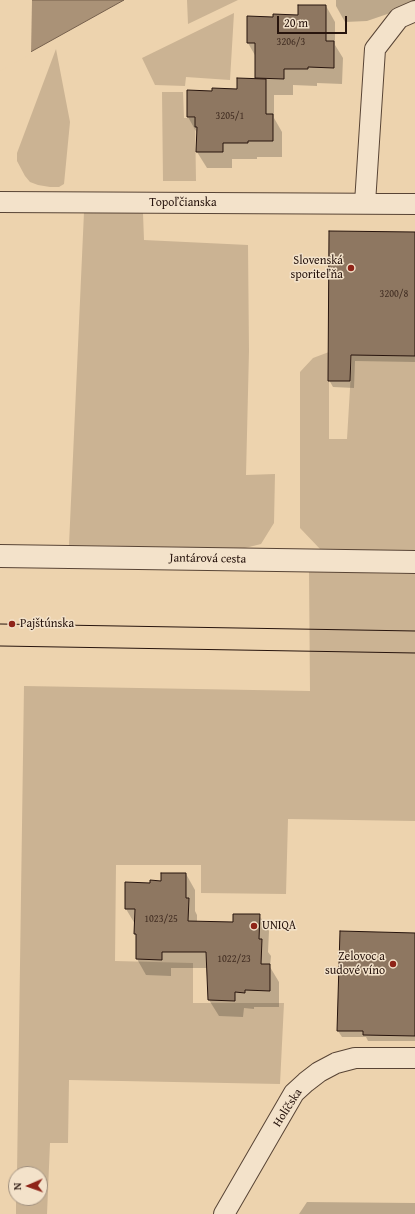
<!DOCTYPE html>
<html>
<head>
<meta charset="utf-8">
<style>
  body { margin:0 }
  #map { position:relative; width:415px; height:1214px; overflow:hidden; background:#edd3ae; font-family:"Gentium Book Plus",serif }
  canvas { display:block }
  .north { position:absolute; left:8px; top:1166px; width:40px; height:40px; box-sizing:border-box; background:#f3e2ca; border:1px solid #a1907e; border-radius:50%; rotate:268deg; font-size:11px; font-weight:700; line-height:16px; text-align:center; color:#27140d }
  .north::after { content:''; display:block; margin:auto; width:14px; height:18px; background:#8f2418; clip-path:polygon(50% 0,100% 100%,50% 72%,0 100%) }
  .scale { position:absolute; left:277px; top:16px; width:70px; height:18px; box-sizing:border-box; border:2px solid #27140d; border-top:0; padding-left:5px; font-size:12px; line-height:14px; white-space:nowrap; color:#27140d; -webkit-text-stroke:3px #f3e2ca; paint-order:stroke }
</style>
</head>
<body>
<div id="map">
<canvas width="415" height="1214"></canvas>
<div class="north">N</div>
<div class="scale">20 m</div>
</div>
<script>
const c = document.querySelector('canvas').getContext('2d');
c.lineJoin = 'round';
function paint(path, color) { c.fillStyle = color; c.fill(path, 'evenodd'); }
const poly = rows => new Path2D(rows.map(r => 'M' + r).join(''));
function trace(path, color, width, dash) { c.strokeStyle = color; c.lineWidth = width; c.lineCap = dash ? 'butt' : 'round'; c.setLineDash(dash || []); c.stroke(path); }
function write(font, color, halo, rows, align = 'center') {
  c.font = font + ' "Gentium Book Plus",serif'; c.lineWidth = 3; c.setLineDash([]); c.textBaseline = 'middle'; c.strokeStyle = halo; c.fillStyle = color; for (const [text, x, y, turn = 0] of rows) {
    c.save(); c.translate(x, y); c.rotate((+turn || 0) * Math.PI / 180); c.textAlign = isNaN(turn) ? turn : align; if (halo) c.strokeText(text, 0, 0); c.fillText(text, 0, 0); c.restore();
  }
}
paint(poly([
  [187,0,238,0,188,24],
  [234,13,230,80,186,77,185,86,155,85,142,58],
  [56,49,70,122,64,184,59,187,50,187,38,185,30,182,25,176,17,161,17,153],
  [162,92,183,92,184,118,195,118,196,181,163,181],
  [84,212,143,213,144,240,248,245,249,351,246,475,275,474,274,523,261,544,245,548,69,545],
  [401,331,415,356,415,551,321,550,300,528,300,372,313,358,329,352,329,439,347,439,352,355,401,356],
  [309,572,415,574,415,821,288,819,286,894,201,893,201,865,116,865,115,961,193,963,193,1003,284,1003,280,1084,69,1080,68,1143,50,1143,47,1214,16,1214,16,1198,40,1198,40,1174,17,1174,24,686,310,691]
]), '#cbb393');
const water = poly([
  [0,0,124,0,0,69,0,0]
]);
paint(water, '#aa9277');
trace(water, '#76604d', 1);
paint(poly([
  [0,0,32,0,31,54,0,71]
]), '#edd3ae');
paint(poly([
  [336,0,415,0,415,3,405,8,367,21,345,22,336,6],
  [326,6,335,22,335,45,343,58,342,84,317,83,317,86,293,85,293,95,274,95,274,118,282,132,282,157,257,157,257,159,232,159,232,168,207,168,197,152,197,133,188,117,213,92,238,90,257,80,256,57,248,43,274,18,299,16],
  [415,233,415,362,355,361,354,388,333,387,329,380],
  [186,874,195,890,195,911,197,915,197,922,234,923,259,915,269,931,268,952,271,956,270,967,279,982,279,1007,254,1007,254,1009,244,1008,243,1017,219,1016,209,1000,208,968,171,968,171,976,146,975,137,959,137,937,135,934,135,924,126,909,151,884],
  [415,934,415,1041,368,1041,366,1037,342,1037,338,1031],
  [307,1202,415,1203,415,1214,299,1214]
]), '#0003');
const building = poly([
  [298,5,326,5,326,41,334,41,334,68,308,67,308,69,284,69,284,79,255,78,255,43,247,43,247,16,273,17,273,14,298,15,298,5],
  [237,78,266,79,266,114,273,114,273,141,248,141,248,143,223,143,223,152,196,152,197,127,195,127,195,117,187,117,187,90,212,91,212,88,237,89,237,78],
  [329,231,415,232,415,356,351,355,350,381,328,381,329,231],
  [161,873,186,873,186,898,189,898,188,921,233,922,233,914,260,914,259,939,262,939,261,964,270,964,270,991,245,990,245,993,235,992,235,1001,208,1000,206,952,162,952,162,960,136,959,136,934,134,934,135,909,125,909,125,882,150,883,150,880,161,881,161,873],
  [340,931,415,933,415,1036,363,1035,363,1031,337,1031,340,931]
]);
paint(building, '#8e7761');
trace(building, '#27140d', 1);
const minor = poly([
  [0,202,415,204],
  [365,203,375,49,399,18,415,11],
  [224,1214,294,1093,306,1082,319,1072,336,1063,355,1058,415,1058]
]);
const tertiary = poly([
  [0,556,415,562]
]);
trace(minor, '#584435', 22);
trace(tertiary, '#584435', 24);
trace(minor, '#f3e2ca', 20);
trace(tertiary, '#f3e2ca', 22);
trace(poly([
  [0,624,415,631],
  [0,646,415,653]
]), '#27140d', 1);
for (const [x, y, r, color] of [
  [351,268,4,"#8f2418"],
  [12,624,4,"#8f2418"],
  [254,926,4,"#8f2418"],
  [393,964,4,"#8f2418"]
]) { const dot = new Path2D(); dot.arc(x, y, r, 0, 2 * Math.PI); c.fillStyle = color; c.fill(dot); trace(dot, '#f3e2ca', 1.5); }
write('10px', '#412d22', null, [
  ["3206/3",291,42],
  ["3205/1",230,116],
  ["3200/8",394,294],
  ["1023/25",161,919],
  ["1022/23",234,959]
]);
write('12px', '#27140d', '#f3e2ca', [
  ["Topoľčianska",183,203],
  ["Jantárová cesta",208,559,1],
  ["Holíčska",288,1108,-57]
]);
write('12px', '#27140d', '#f3e2ca', [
  ["Slovenská",343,261],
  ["sporiteľňa",343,275],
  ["Pajštúnska",20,624,"left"],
  ["UNIQA",262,926,"left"],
  ["Zelovoc a",385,957],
  ["sudové víno",385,971]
], 'right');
</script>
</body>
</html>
